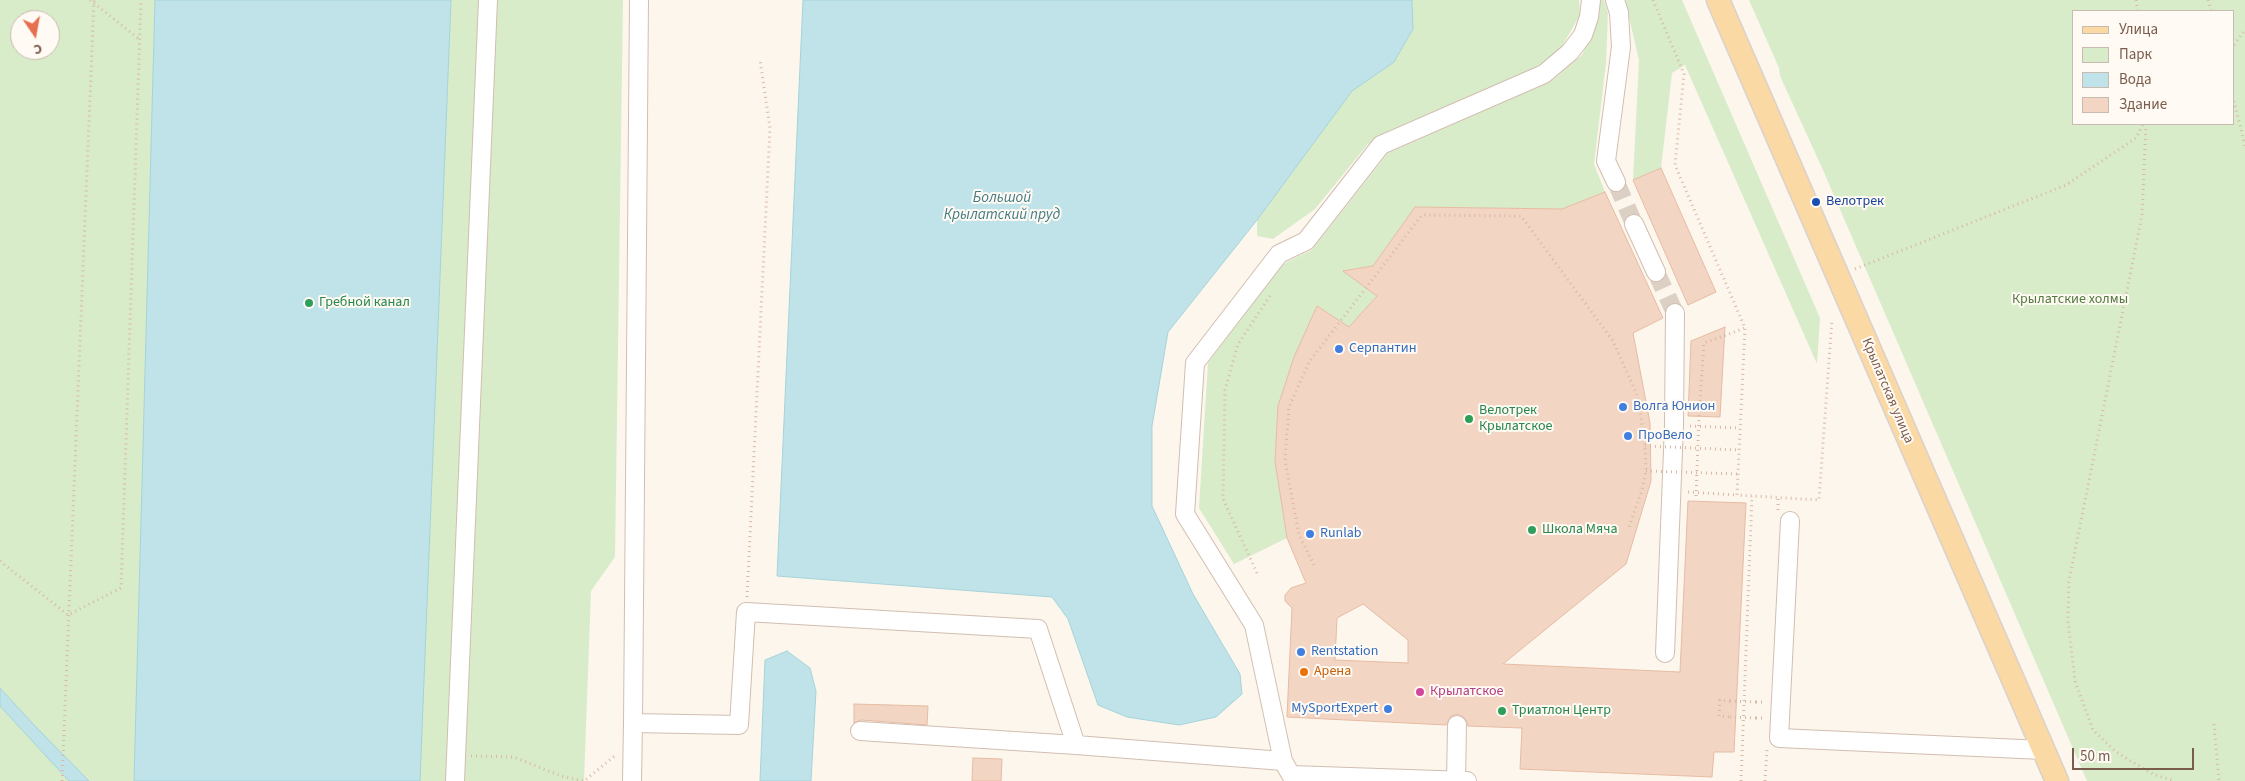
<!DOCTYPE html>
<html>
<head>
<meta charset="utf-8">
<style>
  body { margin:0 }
  #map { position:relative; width:2245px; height:781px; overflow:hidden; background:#fdf6ec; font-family:"Source Sans 3",sans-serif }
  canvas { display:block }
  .legend { position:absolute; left:2072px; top:10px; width:162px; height:115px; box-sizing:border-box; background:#fffaf3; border:1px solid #cabbb1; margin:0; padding:6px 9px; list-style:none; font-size:15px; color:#7a5c4d }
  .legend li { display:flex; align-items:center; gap:10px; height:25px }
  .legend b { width:25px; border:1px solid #cabbb1 }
  .north { position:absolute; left:10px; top:10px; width:50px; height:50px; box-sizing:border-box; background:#fffaf3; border:1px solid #cabbb1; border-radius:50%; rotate:168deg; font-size:14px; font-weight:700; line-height:20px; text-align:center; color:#7a5c4d }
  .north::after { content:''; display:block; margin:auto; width:18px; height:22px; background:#e76f51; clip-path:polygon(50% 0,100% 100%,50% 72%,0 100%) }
  .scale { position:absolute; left:2072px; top:748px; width:122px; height:22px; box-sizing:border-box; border:2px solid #7a5c4d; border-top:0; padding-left:6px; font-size:15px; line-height:18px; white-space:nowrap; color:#7a5c4d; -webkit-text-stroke:4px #fffaf3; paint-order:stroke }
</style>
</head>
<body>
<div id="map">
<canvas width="2245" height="781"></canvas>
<ul class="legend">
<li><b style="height:6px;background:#fbd9a5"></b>Улица</li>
<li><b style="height:14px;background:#d8ecc9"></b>Парк</li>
<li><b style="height:14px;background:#bfe3e8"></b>Вода</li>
<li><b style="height:14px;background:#f3d5c3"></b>Здание</li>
</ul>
<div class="north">С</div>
<div class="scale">50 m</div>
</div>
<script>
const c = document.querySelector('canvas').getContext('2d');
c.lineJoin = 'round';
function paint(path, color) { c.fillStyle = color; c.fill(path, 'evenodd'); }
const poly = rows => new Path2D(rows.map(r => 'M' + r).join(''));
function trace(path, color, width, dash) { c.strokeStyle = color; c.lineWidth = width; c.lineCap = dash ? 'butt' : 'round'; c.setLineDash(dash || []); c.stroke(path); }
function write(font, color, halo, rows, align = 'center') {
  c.font = font + ' "Source Sans 3",sans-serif'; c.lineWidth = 4; c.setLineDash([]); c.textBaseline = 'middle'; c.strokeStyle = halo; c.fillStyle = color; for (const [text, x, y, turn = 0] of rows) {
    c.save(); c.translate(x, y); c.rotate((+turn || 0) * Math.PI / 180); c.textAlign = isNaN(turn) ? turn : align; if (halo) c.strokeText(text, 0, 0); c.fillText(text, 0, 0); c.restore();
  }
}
paint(poly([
  [0,0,623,0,615,557,591,591,584,781,0,781],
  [20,20,50,20,50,50,20,50],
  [1412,0,1579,0,1580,15,1561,48,1534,69,1390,130,1368,144,1315,209,1273,239,1257,236,1257,220,1352,91,1394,62,1413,29],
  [1598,0,1604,0,1608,13,1606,63,1594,164,1605,192,1562,209,1415,207,1373,266,1344,271,1377,296,1349,327,1317,306,1294,357,1278,406,1275,461,1287,538,1234,564,1199,508,1208,363,1281,265,1312,250,1388,153,1552,81,1582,55,1599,18],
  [1625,0,1682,0,1820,318,1817,364,1685,65,1672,73,1661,168,1633,180,1639,60],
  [1749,0,2245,0,2245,781,2087,781,1823,170,1780,76,1779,68],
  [2074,11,2234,11,2234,124,2074,124]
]), '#d8ecc9');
const water = poly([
  [155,0,451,0,420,781,134,781,155,0],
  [803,0,1412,0,1413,29,1394,62,1352,91,1257,220,1168,332,1152,426,1152,506,1193,594,1240,674,1242,694,1216,717,1179,725,1127,717,1098,705,1068,619,1052,597,777,576,803,0],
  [787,651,810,668,816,691,811,781,760,781,765,660,787,651],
  [0,688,34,725,89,781,69,781,0,706,0,688]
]);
paint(water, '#bfe3e8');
trace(water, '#a5d3da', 1);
const building = poly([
  [1661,168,1716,292,1688,305,1633,180,1661,168],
  [1605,192,1663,318,1633,333,1650,423,1651,481,1626,564,1503,664,1680,672,1688,501,1746,503,1734,752,1714,752,1712,777,1520,769,1522,728,1468,726,1466,719,1458,714,1451,716,1446,725,1287,717,1292,608,1285,601,1285,595,1291,588,1306,583,1287,538,1275,461,1278,406,1294,357,1317,306,1349,327,1377,296,1343,271,1373,266,1415,207,1562,209,1605,192],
  [1363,604,1408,640,1408,663,1335,660,1337,618,1363,604],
  [1725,327,1720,417,1688,416,1691,341,1725,327],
  [854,704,928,706,927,725,861,720,854,723,854,704],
  [973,758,1002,759,1001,781,972,781,973,758]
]);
paint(building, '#f3d5c3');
trace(building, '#e6bba3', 1);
trace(poly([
  [1616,182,1634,224],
  [1656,272,1675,313]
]), '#dcd0c4', 18, [18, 9]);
const minor = poly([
  [1615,0,1619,13,1621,47,1606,161,1616,182],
  [1634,224,1656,272],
  [1790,521,1779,738,2043,750],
  [1665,653,1674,425,1675,313],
  [633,723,639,0],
  [860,731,1076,745],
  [455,781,488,0],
  [632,781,633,723,739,725,746,612,1038,629,1076,745,1283,761],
  [1456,781,1457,725],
  [1467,781,1291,775,1283,761,1254,625,1185,514,1195,363,1279,254,1306,241,1381,145,1544,74,1570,52,1583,35,1589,17,1591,0]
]);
const major = poly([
  [1718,0,2057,781]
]);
trace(minor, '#d1beb0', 20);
trace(major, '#dad1cd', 25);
trace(poly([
  [90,0,139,39],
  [1653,0,1684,74,1675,165,1745,328,1737,495,1819,500,1832,319],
  [2136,0,2138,11],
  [2208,0,2211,11],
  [2234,45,2245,30],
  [2234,101,2245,146],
  [2146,124,2142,215,2069,581,2068,621,2075,681,2093,730,2115,751,2129,760,2153,774,2174,781],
  [1855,269,2066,185,2136,138,2143,124],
  [1699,416,1704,343,1745,328],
  [1690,426,1740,428],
  [1688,492,1737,495],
  [1778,510,1778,498],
  [0,561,68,615,121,588,141,0],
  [1314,565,1299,535,1285,460,1289,407,1309,362,1422,215,1521,216,1613,341,1638,397,1645,446,1646,471,1642,490,1629,527],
  [1257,573,1223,499,1225,390,1238,344,1270,296],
  [747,597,770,128,760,60],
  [1730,701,1720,700,1719,716,1730,717],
  [1756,702,1765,702],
  [1756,718,1765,718],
  [2214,724,2219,781],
  [471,756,514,757,561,776,584,781,617,754],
  [62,781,94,0],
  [1741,781,1752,496],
  [1765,781,1767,748]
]), '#d9b8a5', 3, [1, 4]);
trace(minor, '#fff', 18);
trace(major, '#fbd9a5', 22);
trace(poly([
  [1645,446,1739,450],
  [1646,471,1738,474],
  [1696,496,1699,416],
  [1730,701,1756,702],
  [1730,717,1756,718]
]), '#d9b8a5', 3, [1, 4]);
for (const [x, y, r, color] of [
  [1816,202,5,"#1a4fb4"],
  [309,303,5,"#2e9e5b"],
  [1339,349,5,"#3f7fe0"],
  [1623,407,5,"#3f7fe0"],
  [1469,419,5,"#2e9e5b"],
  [1628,436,5,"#3f7fe0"],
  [1532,530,5,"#2e9e5b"],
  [1310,534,5,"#3f7fe0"],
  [1301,652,5,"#3f7fe0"],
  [1304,672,5,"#e8710a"],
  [1420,692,5,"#d1479c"],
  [1388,709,5,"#3f7fe0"],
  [1502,711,5,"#2e9e5b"]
]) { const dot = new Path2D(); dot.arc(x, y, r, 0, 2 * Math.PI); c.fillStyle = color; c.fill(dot); trace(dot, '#fffaf3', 2); }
write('14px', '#164399', '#fffaf3', [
  ["Велотрек",1826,202]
], 'left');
write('14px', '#537a41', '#fffaf3', [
  ["Крылатские холмы",2070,300]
]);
write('14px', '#27864d', '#fffaf3', [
  ["Гребной канал",319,303],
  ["Велотрек",1479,411],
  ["Крылатское",1479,427],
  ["Школа Мяча",1542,530],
  ["Триатлон Центр",1512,711]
], 'left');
write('14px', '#366cbe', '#fffaf3', [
  ["Серпантин",1349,349],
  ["Волга Юнион",1633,407],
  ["ПроВело",1638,436],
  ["Runlab",1320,534],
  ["Rentstation",1311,652],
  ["MySportExpert",1378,709,"right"]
], 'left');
write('14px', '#7a5c4d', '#fffaf3', [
  ["Крылатская улица",1887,391,67]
]);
write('14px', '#c56008', '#fffaf3', [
  ["Арена",1314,672]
], 'left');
write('14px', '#b23c85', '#fffaf3', [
  ["Крылатское",1430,692]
], 'left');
write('italic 15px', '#437c86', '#fffaf3', [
  ["Большой",1002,199],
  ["Крылатский пруд",1002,216]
]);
</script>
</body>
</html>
